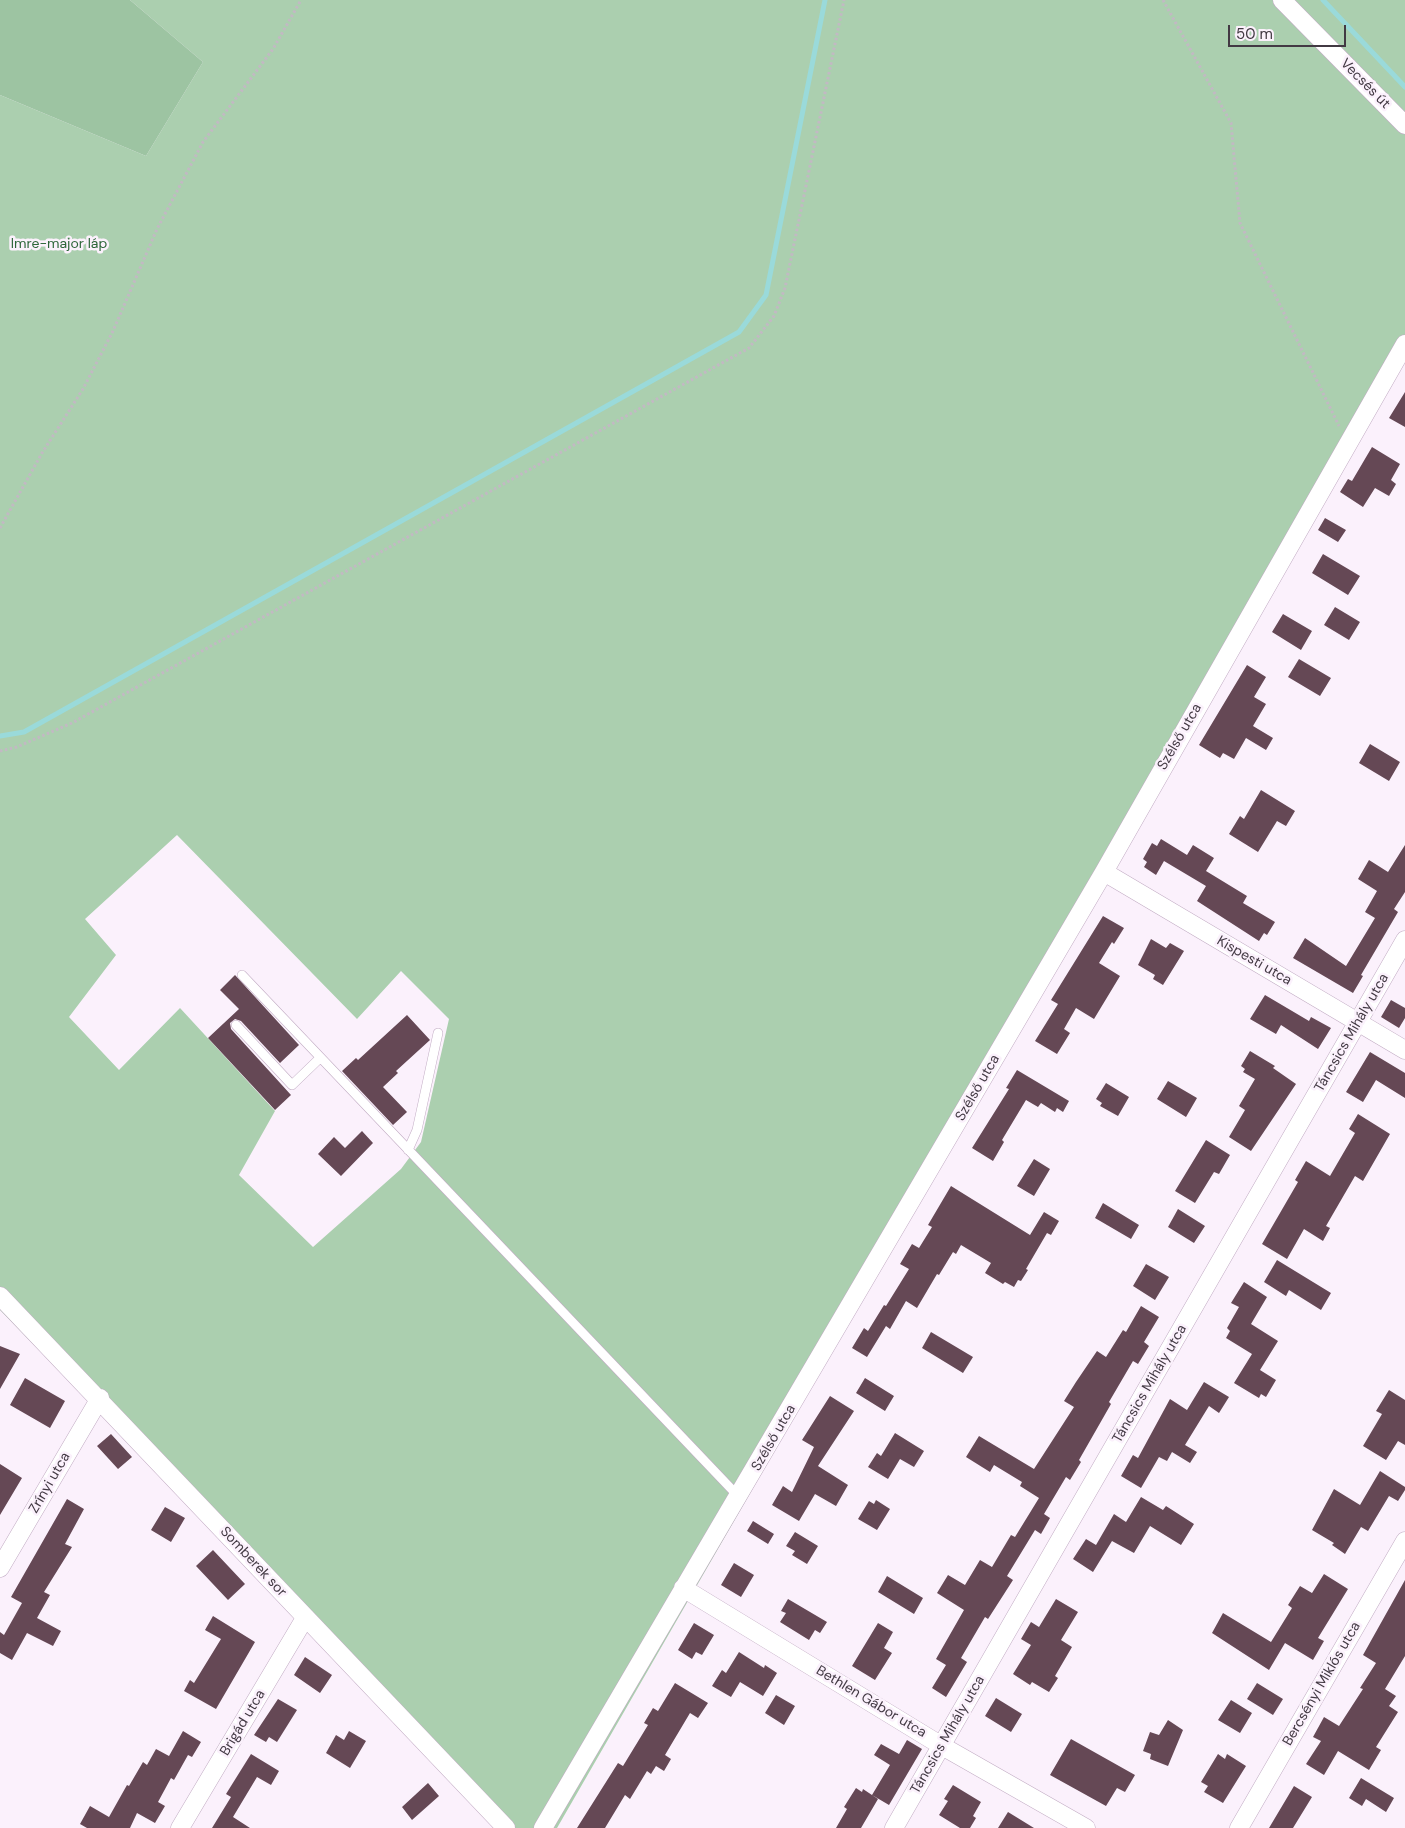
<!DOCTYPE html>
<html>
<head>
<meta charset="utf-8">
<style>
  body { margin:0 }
  #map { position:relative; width:1405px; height:1828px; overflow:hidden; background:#fbf1fc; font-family:"DM Sans",sans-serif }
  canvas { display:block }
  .scale { position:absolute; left:1228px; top:25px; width:118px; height:22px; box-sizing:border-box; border:2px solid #423943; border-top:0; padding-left:6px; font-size:15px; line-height:18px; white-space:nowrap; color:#423943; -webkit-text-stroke:4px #fbf1fc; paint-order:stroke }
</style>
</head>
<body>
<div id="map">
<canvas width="1405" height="1828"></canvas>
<div class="scale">50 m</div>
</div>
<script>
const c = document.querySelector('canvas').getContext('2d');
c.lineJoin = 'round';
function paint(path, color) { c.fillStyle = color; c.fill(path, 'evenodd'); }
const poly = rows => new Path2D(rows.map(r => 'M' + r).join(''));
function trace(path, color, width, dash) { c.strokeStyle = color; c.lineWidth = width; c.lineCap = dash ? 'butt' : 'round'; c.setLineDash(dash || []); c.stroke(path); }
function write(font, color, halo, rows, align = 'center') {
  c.font = font + ' "DM Sans",sans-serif'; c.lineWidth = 5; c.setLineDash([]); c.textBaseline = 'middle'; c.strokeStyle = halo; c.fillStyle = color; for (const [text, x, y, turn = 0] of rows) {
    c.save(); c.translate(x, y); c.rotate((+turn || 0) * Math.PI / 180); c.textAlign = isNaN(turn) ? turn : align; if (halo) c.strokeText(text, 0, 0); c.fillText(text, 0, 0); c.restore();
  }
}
paint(poly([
  [130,0,1405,0,1405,358,557,1828,496,1828,407,1730,0,1310,0,95,146,156,203,62],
  [177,835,357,1019,401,971,449,1019,421,1142,401,1169,313,1247,239,1175,275,1111,180,1008,119,1070,69,1017,116,955,85,919]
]), '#abcfaf');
paint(poly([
  [0,0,130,0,203,62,146,156,0,95]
]), '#9dc4a2');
trace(poly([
  [1323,0,1405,87],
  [0,736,24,732,739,332,766,295,825,0]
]), '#9adada', 5);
paint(poly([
  [1405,392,1405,427,1389,418],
  [1372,447,1400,464,1391,480,1396,484,1389,496,1375,488,1363,507,1340,492,1348,479,1352,481],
  [1325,518,1346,530,1338,542,1318,530],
  [1323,554,1360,576,1348,595,1312,573],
  [1335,607,1360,622,1349,640,1324,625],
  [1283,614,1312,631,1301,650,1272,632],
  [1299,659,1331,678,1320,696,1288,677],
  [1247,665,1266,677,1254,697,1266,704,1253,726,1273,738,1266,750,1246,738,1234,759,1223,753,1220,758,1199,745],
  [1370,744,1400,762,1389,781,1359,763],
  [1261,790,1295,811,1286,826,1277,821,1258,852,1229,834,1240,816,1244,819],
  [1161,839,1187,855,1193,845,1214,858,1206,871,1247,896,1243,903,1275,922,1267,935,1264,933,1259,941,1197,901,1206,886,1164,861,1156,875,1144,867,1147,862,1143,859,1152,843,1157,846],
  [1405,845,1405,892,1394,909,1398,912,1361,975,1363,976,1353,993,1293,958,1305,938,1346,966,1375,918,1365,912,1377,891,1358,879,1369,860,1388,872],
  [1103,916,1124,928,1114,944,1112,942,1099,963,1120,976,1094,1019,1076,1008,1064,1029,1070,1033,1057,1054,1035,1041,1058,1004,1051,1000],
  [1151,939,1166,948,1170,943,1184,951,1163,985,1153,979,1155,975,1138,965],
  [235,975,299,1045,280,1063,241,1021,235,1019,230,1023,231,1029,291,1095,275,1110,208,1038,239,1009,220,990],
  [1265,995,1309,1021,1311,1017,1331,1028,1318,1049,1281,1025,1276,1034,1250,1019],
  [1391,1000,1405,1008,1405,1018,1399,1028,1381,1017],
  [407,1015,430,1040,396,1071,398,1073,383,1087,407,1112,393,1125,342,1071,356,1058,358,1060],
  [1250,1051,1275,1066,1273,1068,1296,1084,1251,1151,1229,1137,1245,1110,1239,1106,1255,1079,1243,1072,1245,1069,1241,1066],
  [1370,1052,1405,1073,1405,1098,1376,1080,1363,1102,1346,1092],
  [1017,1070,1069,1101,1063,1112,1057,1108,1055,1112,1041,1103,1038,1107,1026,1100,1002,1140,1004,1142,993,1161,972,1148,1009,1089,1006,1088],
  [1168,1081,1197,1098,1186,1117,1157,1099],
  [1106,1083,1129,1097,1118,1116,1100,1106,1102,1103,1096,1099],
  [1358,1114,1390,1134,1363,1181,1355,1176,1326,1226,1330,1228,1323,1241,1304,1229,1287,1259,1262,1244,1298,1182,1295,1180,1306,1161,1330,1176,1355,1133,1349,1129],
  [362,1131,373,1143,341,1176,318,1154,334,1137,345,1148],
  [1206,1140,1230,1155,1219,1174,1214,1172,1195,1203,1175,1191],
  [1034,1159,1050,1169,1034,1196,1017,1186],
  [951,1186,1030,1235,1044,1212,1059,1221,1051,1235,1047,1233,1026,1269,1028,1270,1021,1281,1018,1280,1014,1287,1005,1282,1003,1284,985,1273,991,1263,961,1245,956,1254,953,1252,939,1275,937,1274,917,1308,906,1301,890,1329,886,1326,867,1357,852,1348,864,1328,868,1331,884,1305,886,1306,909,1269,900,1264,912,1244,919,1248,932,1227,928,1225],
  [1103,1203,1139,1225,1131,1239,1095,1218],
  [1178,1209,1205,1226,1194,1243,1168,1227],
  [1277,1260,1331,1293,1321,1310,1289,1290,1286,1296,1264,1282],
  [1146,1264,1169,1277,1155,1300,1133,1286],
  [1244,1282,1267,1297,1251,1324,1278,1341,1260,1370,1276,1380,1266,1397,1261,1394,1259,1398,1234,1383,1252,1354,1226,1338,1230,1331,1227,1328,1239,1307,1231,1303],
  [1141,1306,1159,1317,1144,1342,1149,1346,1138,1364,1133,1361,1109,1402,1111,1404,1079,1460,1081,1462,1070,1480,1066,1477,1044,1514,1050,1518,1041,1534,1035,1530,1007,1576,1013,1580,988,1619,985,1617,961,1658,967,1662,946,1697,932,1688,946,1665,936,1659,964,1610,937,1593,948,1575,965,1585,980,1560,992,1567,1011,1535,1015,1537,1039,1498,1020,1486,1022,1482,994,1465,990,1472,966,1457,979,1436,1034,1469,1074,1407,1064,1401,1076,1382,1097,1351,1106,1357,1123,1330,1126,1332],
  [931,1332,973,1357,963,1373,922,1348],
  [0,1346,20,1354,0,1389],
  [25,1378,65,1401,50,1428,10,1405],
  [865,1378,894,1396,885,1411,856,1393],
  [1204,1382,1229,1397,1219,1413,1209,1406,1185,1445,1197,1452,1190,1463,1172,1452,1167,1461,1159,1457,1141,1488,1121,1476,1133,1455,1138,1458,1170,1399,1187,1410],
  [1389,1390,1405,1400,1405,1445,1398,1441,1386,1460,1363,1446,1382,1414,1376,1411],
  [830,1396,854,1411,818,1466,848,1485,836,1506,815,1494,799,1521,772,1505,783,1486,792,1492,814,1447,802,1440],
  [895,1433,924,1451,914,1467,900,1459,888,1479,868,1467,877,1453,881,1456],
  [111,1434,132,1457,118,1469,97,1446],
  [0,1464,22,1478,0,1515],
  [1380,1471,1405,1487,1405,1490,1398,1501,1389,1496,1368,1531,1361,1527,1345,1554,1332,1545,1334,1543,1312,1530,1334,1489,1360,1505],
  [1141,1497,1163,1510,1166,1506,1194,1524,1181,1545,1150,1526,1134,1553,1112,1541,1093,1572,1073,1559,1086,1539,1096,1545,1114,1514,1126,1522],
  [67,1499,84,1509,65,1544,72,1547,44,1592,50,1595,37,1618,61,1631,53,1646,27,1633,12,1660,0,1653,0,1632,4,1635,22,1603,11,1597],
  [876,1500,890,1509,877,1530,858,1519,869,1501,874,1504],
  [165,1507,185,1518,171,1542,151,1530],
  [753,1521,774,1534,768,1544,747,1531],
  [795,1532,818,1546,807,1564,792,1555,795,1551,786,1546],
  [213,1550,245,1584,228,1600,196,1566],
  [734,1563,754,1575,741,1597,721,1585],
  [1324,1574,1348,1589,1318,1638,1324,1641,1313,1660,1285,1643,1269,1670,1212,1633,1223,1613,1271,1642,1292,1608,1288,1605,1300,1586,1312,1593],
  [887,1576,923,1598,914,1614,878,1592],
  [1405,1580,1405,1656,1385,1689,1396,1696,1389,1706,1398,1712,1376,1747,1381,1750,1369,1770,1338,1751,1324,1775,1306,1764,1321,1741,1313,1737,1324,1717,1339,1726,1363,1689,1360,1688,1376,1663,1363,1655],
  [788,1599,827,1622,820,1633,815,1630,809,1640,780,1622,786,1613,781,1611],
  [1056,1599,1078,1612,1061,1640,1072,1647,1055,1676,1058,1678,1049,1692,1032,1682,1030,1685,1013,1674,1031,1645,1021,1639,1031,1622,1039,1627],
  [213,1616,255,1642,216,1709,184,1691,190,1680,194,1683,221,1639,205,1630],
  [694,1623,714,1635,702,1655,696,1652,692,1659,678,1650],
  [878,1623,893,1632,884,1648,892,1653,875,1680,852,1666],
  [739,1652,764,1668,765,1665,777,1673,763,1696,740,1682,731,1697,712,1686,722,1670,726,1673],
  [305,1657,332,1675,320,1693,294,1675],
  [675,1683,708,1703,698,1718,690,1713,665,1755,671,1759,664,1771,656,1766,651,1774,647,1771,630,1799,625,1795,605,1828,577,1828,618,1763,623,1766,648,1725,644,1723,653,1708,658,1711],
  [1257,1683,1283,1699,1273,1715,1247,1699],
  [776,1695,795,1706,784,1725,765,1713],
  [996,1698,1022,1714,1011,1732,985,1716],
  [278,1699,297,1710,277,1742,269,1737,266,1742,254,1735],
  [1231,1700,1252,1713,1240,1733,1218,1720],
  [1168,1720,1183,1730,1168,1766,1150,1759,1151,1754,1143,1751,1150,1732,1159,1735],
  [183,1731,201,1742,192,1757,188,1755,174,1780,171,1778,158,1802,165,1806,155,1823,137,1813,130,1828,87,1828,80,1824,90,1806,109,1817,127,1785,129,1786,143,1762,147,1765,156,1749,169,1756],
  [349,1731,366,1741,350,1768,326,1753,336,1735,344,1740],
  [1071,1739,1135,1775,1125,1792,1117,1788,1106,1806,1050,1775],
  [907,1740,922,1749,889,1805,872,1795,890,1765,874,1755,881,1744,899,1754],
  [251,1754,279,1771,271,1785,257,1777,233,1817,250,1828,212,1828,231,1797,226,1794],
  [1218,1754,1225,1759,1227,1754,1246,1766,1223,1803,1204,1792,1208,1786,1201,1782],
  [1361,1778,1394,1798,1386,1812,1366,1799,1362,1806,1349,1798],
  [428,1783,439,1796,412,1820,402,1807],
  [953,1785,981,1802,973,1816,976,1818,970,1828,960,1828,939,1815,948,1801,944,1799],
  [1294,1786,1312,1797,1293,1828,1269,1828],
  [856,1788,862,1792,863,1789,878,1799,861,1828,836,1828,847,1809,844,1807],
  [1008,1812,1034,1828,998,1828]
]), '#654855');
const lane = poly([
  [242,975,739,1497],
  [236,1025,292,1085,320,1058],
  [408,1150,417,1130,438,1033]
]);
const street = poly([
  [1282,0,1405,125],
  [1104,872,1405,1050],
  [0,1296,506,1828],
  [0,1568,100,1398],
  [683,1588,942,1746,1086,1828],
  [180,1828,305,1618],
  [543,1828,1104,872,1405,344],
  [894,1828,1405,940],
  [1239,1828,1405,1541]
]);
trace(lane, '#c1abc3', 10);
trace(street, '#c1abc3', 19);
trace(poly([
  [1163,0,1231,123,1240,223,1339,426],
  [0,528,42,453,83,389,113,331,157,229,203,142,273,49,301,0],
  [0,751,17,747,72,723,749,348,774,316,785,288,844,0]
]), '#c2b9c3', 3, [2.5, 2.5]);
trace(lane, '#fff', 9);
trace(street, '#fff', 18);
write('14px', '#423943', '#fbf1fc', [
  ["Vecsés út",1365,84,45],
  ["Szélső utca",1180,737,-60],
  ["Kispesti utca",1254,961,30],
  ["Táncsics Mihály utca",1352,1033,-60],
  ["Szélső utca",978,1088,-60],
  ["Táncsics Mihály utca",1150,1384,-60],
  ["Szélső utca",774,1438,-60],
  ["Zrínyi utca",50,1483,-60],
  ["Somberek sor",253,1562,47],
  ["Bercsényi Miklós utca",1322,1684,-60],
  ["Bethlen Gábor utca",871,1702,31],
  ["Brigád utca",243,1723,-59],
  ["Táncsics Mihály utca",948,1735,-60]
]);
write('14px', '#2d6639', '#fbf1fc', [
  ["Imre-major láp",59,244]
]);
</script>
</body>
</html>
